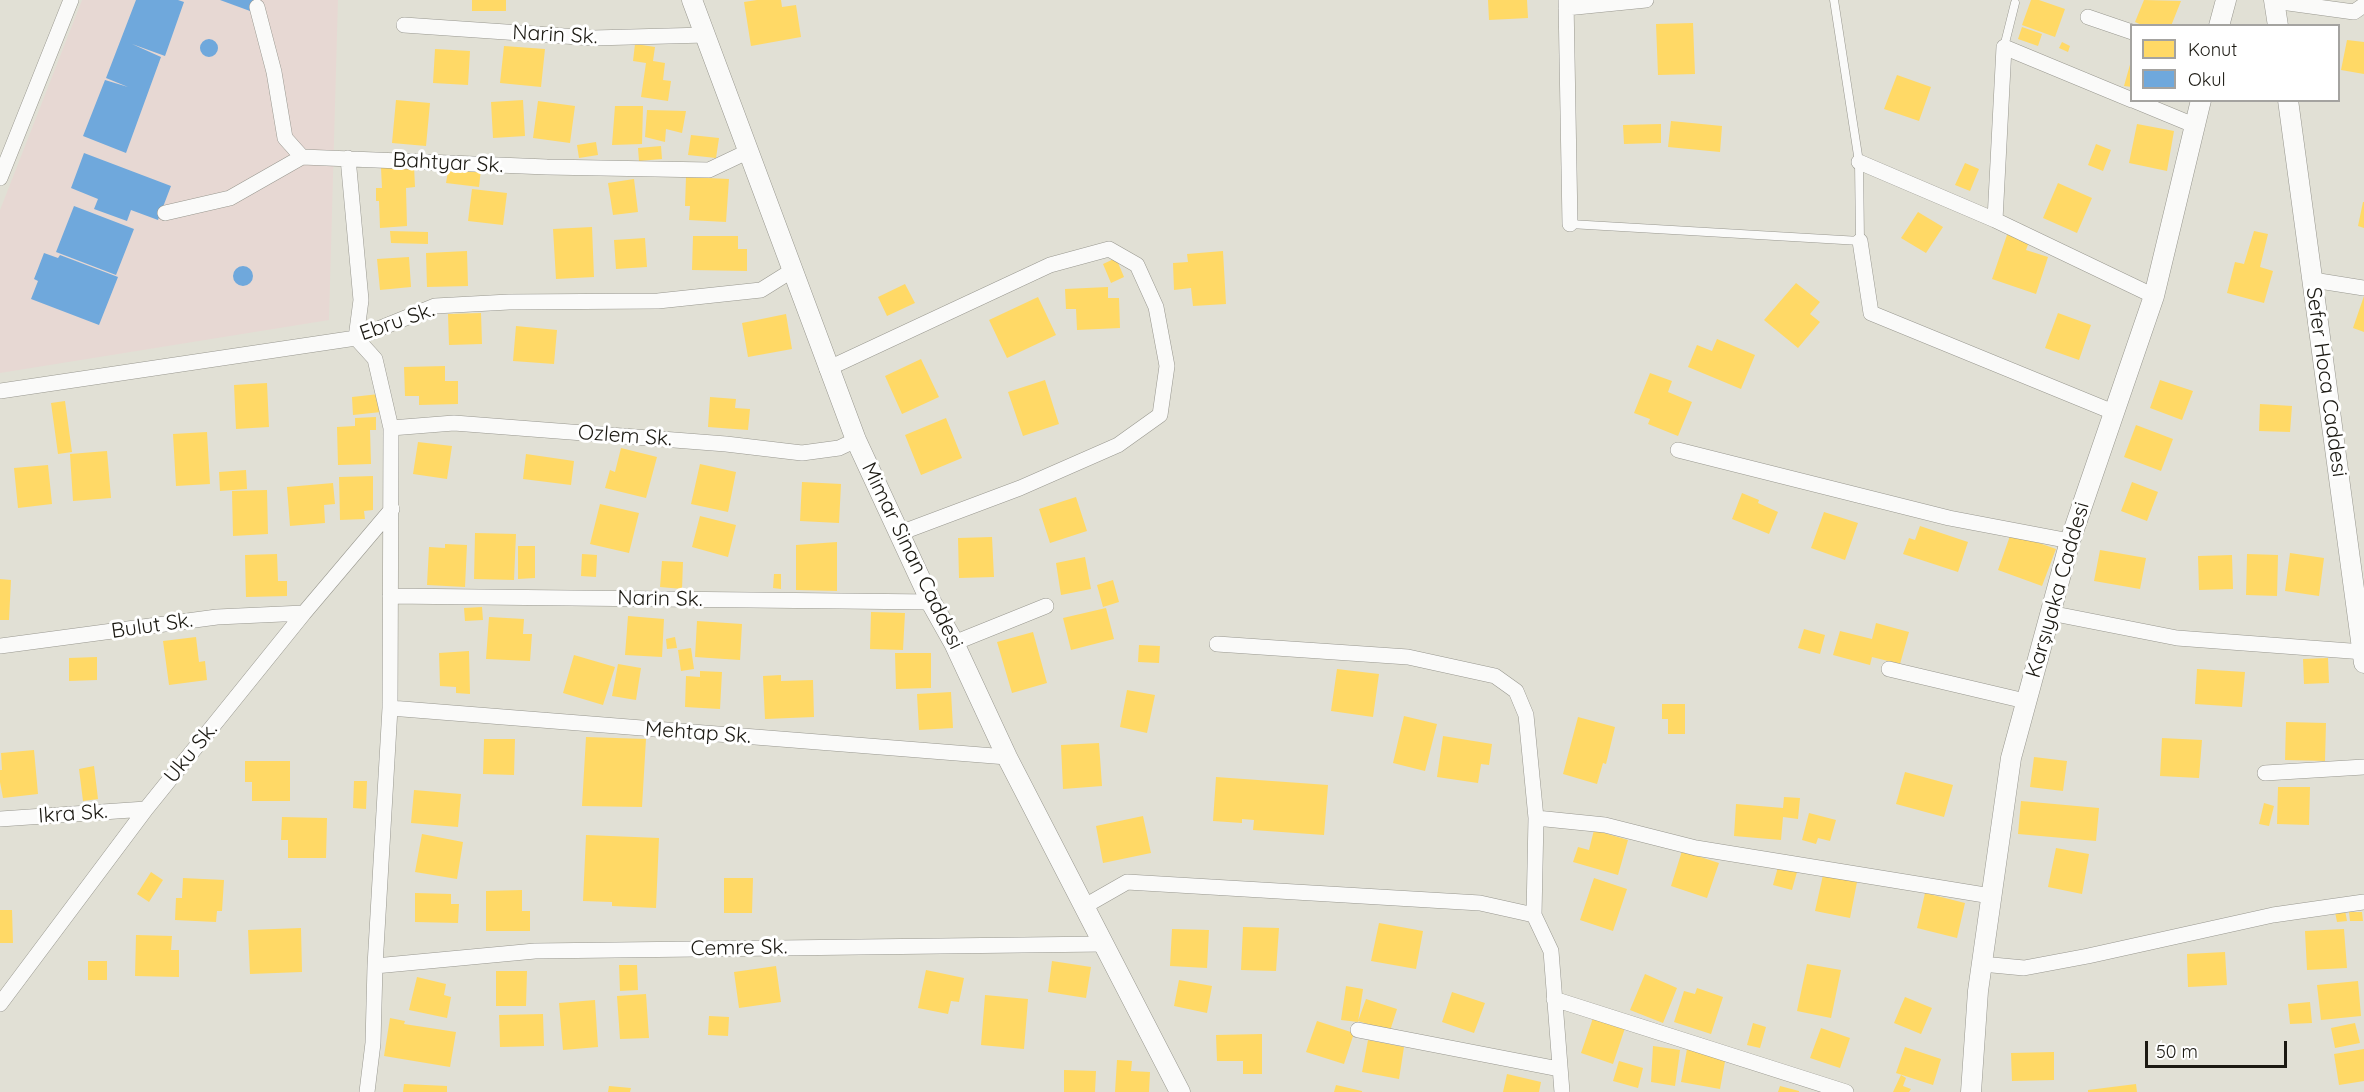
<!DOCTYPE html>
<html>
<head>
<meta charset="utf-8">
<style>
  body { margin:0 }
  #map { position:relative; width:2364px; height:1092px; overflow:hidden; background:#e1e0d5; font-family:Quicksand,sans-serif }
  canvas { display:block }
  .legend { position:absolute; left:2130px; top:24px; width:210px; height:78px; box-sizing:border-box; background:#fff; border:2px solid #a4a3a0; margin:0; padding:8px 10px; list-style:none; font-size:18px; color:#1b1912 }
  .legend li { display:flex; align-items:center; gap:12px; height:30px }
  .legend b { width:30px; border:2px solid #a4a3a0 }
  .scale { position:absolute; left:2145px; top:1041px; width:142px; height:27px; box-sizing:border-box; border:3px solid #1b1912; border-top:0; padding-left:8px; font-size:18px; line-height:21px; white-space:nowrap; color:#1b1912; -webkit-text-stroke:4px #fff; paint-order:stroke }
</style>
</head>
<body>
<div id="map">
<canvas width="2364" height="1092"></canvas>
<ul class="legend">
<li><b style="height:16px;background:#ffd966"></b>Konut</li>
<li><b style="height:16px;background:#6fa8dc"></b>Okul</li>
</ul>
<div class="scale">50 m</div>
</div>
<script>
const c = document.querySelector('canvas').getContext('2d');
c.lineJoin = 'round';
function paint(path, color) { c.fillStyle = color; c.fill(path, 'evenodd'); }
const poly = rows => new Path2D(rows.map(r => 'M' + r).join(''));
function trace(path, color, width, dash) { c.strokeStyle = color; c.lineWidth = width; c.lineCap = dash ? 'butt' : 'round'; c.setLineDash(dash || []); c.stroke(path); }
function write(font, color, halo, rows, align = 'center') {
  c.font = font + ' Quicksand,sans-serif'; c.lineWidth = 6; c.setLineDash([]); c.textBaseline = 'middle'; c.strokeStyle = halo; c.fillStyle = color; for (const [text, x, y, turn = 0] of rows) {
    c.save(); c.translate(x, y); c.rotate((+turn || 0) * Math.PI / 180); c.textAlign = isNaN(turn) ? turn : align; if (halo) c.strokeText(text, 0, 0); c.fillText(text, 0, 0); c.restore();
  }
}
paint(poly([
  [82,0,338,0,329,320,0,373,0,210]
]), '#e7d8d3');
paint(poly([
  [472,0,506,0,506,11,472,11],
  [757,0,781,0,782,7,796,5,801,37,751,46,744,2],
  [1488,0,1527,0,1528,18,1489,20],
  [2031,0,2039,0,2065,9,2055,37,2022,25],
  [2144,0,2181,1,2171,26,2144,26,2135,22],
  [1693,23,1695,74,1658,75,1656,24],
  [2022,27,2042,34,2038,46,2018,39],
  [2347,40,2364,42,2364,74,2341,70],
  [2062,42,2070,46,2068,52,2059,48],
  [635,44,655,47,653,61,665,63,663,80,671,81,668,101,641,97,646,63,633,61],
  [504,46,545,49,541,87,500,83],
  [435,49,470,51,468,85,433,83],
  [2131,61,2132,61,2132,87,2124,86],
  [1897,75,1931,87,1919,121,1884,109],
  [396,100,430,103,426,146,392,143],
  [523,100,525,136,493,138,491,102],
  [538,101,575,106,570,143,533,138],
  [615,106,643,106,642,144,612,145],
  [647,110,686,111,682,133,666,129,665,142,645,137],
  [1671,121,1722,126,1720,152,1668,147],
  [1661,124,1661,143,1624,144,1623,125],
  [2137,124,2174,131,2167,171,2129,163],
  [691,135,719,138,716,158,688,155],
  [596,142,598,155,579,158,577,145],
  [2096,144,2111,150,2103,171,2088,165],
  [661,146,662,159,639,161,638,148],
  [1965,163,1979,169,1970,191,1955,185],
  [449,165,481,169,479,187,446,183],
  [414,166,415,187,406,188,407,226,380,228,379,201,376,201,376,188,382,188,381,168],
  [686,177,729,179,726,222,689,220,690,206,685,206],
  [634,179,638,212,613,215,608,183],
  [2058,183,2092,198,2077,233,2043,218],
  [472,189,507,193,503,225,468,221],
  [2363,202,2364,202,2364,228,2358,226],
  [1918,212,1943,227,1926,253,1901,238],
  [592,227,594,277,556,279,553,229],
  [390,231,428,232,428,244,391,243],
  [2254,231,2268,234,2260,267,2273,271,2264,303,2227,293,2235,262,2244,264],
  [2008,232,2030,239,2026,250,2048,257,2036,294,1992,279],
  [693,236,738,236,738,249,747,249,747,271,692,270],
  [645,238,647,267,616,269,614,240],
  [467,251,468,286,427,287,426,253],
  [1223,251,1226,304,1193,306,1191,288,1174,290,1173,263,1188,262,1187,254],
  [409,257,411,287,380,290,377,259],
  [1116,258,1124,277,1111,283,1103,264],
  [1796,283,1820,302,1810,314,1820,322,1798,348,1764,320],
  [905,284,915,303,887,316,878,297],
  [1108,287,1108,298,1119,298,1120,328,1077,330,1076,309,1066,309,1065,289],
  [2364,296,2364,332,2353,328],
  [1038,297,1056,335,1007,358,989,320],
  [481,313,482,344,449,345,448,314],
  [2058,313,2091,325,2079,360,2045,348],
  [786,314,792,349,748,357,742,323],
  [516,326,557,330,554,364,513,361],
  [1717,339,1755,355,1741,389,1688,367,1697,345,1712,351],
  [921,359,939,397,902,414,885,376],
  [445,366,445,381,458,381,458,404,419,405,419,396,405,396,404,367],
  [1650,373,1672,381,1668,392,1692,402,1678,436,1648,424,1650,419,1634,413],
  [1045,380,1059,424,1023,436,1008,392],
  [2160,380,2193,391,2182,420,2150,408],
  [267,383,269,427,236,429,234,385],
  [379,394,381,412,353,415,352,397],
  [710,397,736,399,735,408,750,409,748,430,708,427],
  [65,401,72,452,58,454,51,403],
  [2260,404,2292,406,2290,432,2259,431],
  [376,417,376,430,370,430,371,464,338,465,337,427,355,426,355,418],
  [946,418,962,458,921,475,905,435],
  [2136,425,2173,439,2161,471,2124,457],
  [207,432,210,484,176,486,173,434],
  [418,442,452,446,447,479,413,474],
  [621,448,657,457,646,498,605,488,610,470,615,472],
  [107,451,111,498,73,501,70,454],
  [526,454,574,461,571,485,523,479],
  [700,464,736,472,728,512,691,504],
  [48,465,52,504,18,508,14,468],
  [246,470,247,489,220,491,219,472],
  [373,476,373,510,364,511,365,519,340,520,339,477],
  [802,482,841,484,839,523,800,521],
  [2132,482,2158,492,2147,521,2121,511],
  [333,483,335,504,324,505,325,523,290,526,287,487],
  [267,490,268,534,233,536,232,491],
  [1742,493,1759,500,1758,503,1778,512,1769,534,1732,519],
  [1076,497,1087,531,1050,543,1039,509],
  [600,504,639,513,629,553,590,544],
  [1824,512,1858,523,1845,560,1811,548],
  [700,516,736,525,728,557,692,547],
  [1920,526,1968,542,1958,572,1903,554,1909,538,1915,540],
  [475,533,516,534,514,580,474,579],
  [2011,533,2056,549,2042,586,1998,570],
  [992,537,994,577,959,578,958,538],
  [837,542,837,591,796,590,796,545],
  [445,544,467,545,465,587,427,585,429,547,445,548],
  [518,546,535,546,535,578,518,579],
  [2100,550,2146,558,2140,589,2094,581],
  [2290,553,2324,558,2319,596,2285,591],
  [277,554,278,581,287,581,287,596,246,597,245,555],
  [582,554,597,555,596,577,581,576],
  [2247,554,2278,555,2277,596,2246,595],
  [2232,555,2233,589,2199,590,2198,556],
  [1085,557,1091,589,1061,595,1056,563],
  [662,561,683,562,682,589,660,587],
  [774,574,781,574,781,589,773,588],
  [0,579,11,580,9,620,0,620],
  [1113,580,1119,602,1103,607,1097,585],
  [482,607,483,620,465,621,464,608],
  [1106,608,1114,639,1071,650,1063,618],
  [871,612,905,613,903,650,870,649],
  [628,616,664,619,662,657,625,655],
  [489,617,524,619,523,634,532,634,530,661,486,659],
  [697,621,742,624,740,660,695,657],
  [1876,623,1909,632,1900,664,1872,657,1870,665,1833,655,1840,631,1872,639],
  [1804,629,1825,635,1820,654,1798,648],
  [1033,632,1047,683,1012,693,997,642],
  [196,637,199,662,205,661,207,680,169,685,163,641],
  [675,637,677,648,667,649,666,639],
  [1139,645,1160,646,1159,663,1138,662],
  [691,648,694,669,681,671,678,650],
  [469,651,470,694,456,693,456,687,440,686,439,653],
  [895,653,931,653,931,688,896,689],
  [574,655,615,667,603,705,563,693],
  [97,657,97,680,69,681,69,658],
  [2328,658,2329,683,2304,684,2303,659],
  [618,664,641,668,636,700,612,696],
  [1337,669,1379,674,1373,717,1331,711],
  [2197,669,2245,672,2242,707,2195,704],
  [700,671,722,672,720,709,685,707,686,676,700,677],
  [781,675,781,681,813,680,814,717,765,719,763,676],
  [1127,690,1155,695,1147,733,1120,727],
  [951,692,953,728,919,730,917,694],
  [1662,704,1685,704,1685,734,1668,734,1668,719,1662,719],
  [1404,716,1437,724,1425,771,1393,763],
  [1578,717,1615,727,1606,764,1603,763,1597,784,1563,774],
  [2286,722,2326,723,2325,761,2285,760],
  [1443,736,1492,744,1489,765,1481,764,1478,783,1437,777],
  [586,737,646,739,642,807,582,806],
  [2162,738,2202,740,2199,778,2160,776],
  [484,739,515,739,514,775,483,774],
  [1099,743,1102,786,1063,789,1061,745],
  [34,750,38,794,3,798,0,782,0,770,2,770,1,753],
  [2034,757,2067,761,2063,791,2030,787],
  [245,761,290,761,290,801,252,801,252,782,245,782],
  [94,766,98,799,83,801,79,769],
  [1905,772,1953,785,1944,817,1896,804],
  [1216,777,1328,785,1324,835,1253,830,1254,820,1242,819,1242,823,1213,821],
  [354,781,367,781,366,809,353,808],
  [2278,787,2310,787,2309,825,2277,824],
  [414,790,461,794,458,827,411,823],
  [1784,797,1800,798,1798,819,1783,817,1781,840,1734,836,1736,804,1783,808],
  [2021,801,2099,808,2096,841,2018,834],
  [2264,803,2274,806,2269,826,2259,824],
  [1809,813,1836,820,1830,841,1818,838,1816,844,1802,840],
  [1143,816,1151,853,1103,863,1096,826],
  [282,817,327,818,326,858,288,858,288,840,281,840],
  [1594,830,1628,840,1618,875,1573,862,1578,847,1589,850],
  [422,834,463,842,457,879,415,872],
  [586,835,659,838,656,908,612,906,612,902,583,901],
  [2056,848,2089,854,2082,894,2048,887],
  [1682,851,1719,863,1707,898,1671,886],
  [1778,867,1797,872,1792,890,1773,885],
  [151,872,163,880,149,902,137,894],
  [1823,875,1857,882,1850,918,1815,911],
  [183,878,224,880,222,911,217,911,216,922,175,920,176,898,182,898],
  [724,878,753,878,752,913,724,913],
  [1594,878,1627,889,1613,931,1580,920],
  [522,890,522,911,530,911,530,931,486,931,486,891],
  [415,893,451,894,451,904,459,904,458,923,415,922],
  [1925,893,1965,903,1957,938,1917,928],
  [0,910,12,910,13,943,0,943],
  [2345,910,2347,921,2337,922,2335,912],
  [2349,912,2362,912,2363,921,2350,921],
  [1379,923,1423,931,1416,969,1371,961],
  [1243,927,1279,928,1276,971,1241,970],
  [301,928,302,972,250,974,248,930],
  [1172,929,1209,930,1207,968,1170,966],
  [2344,929,2347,968,2307,970,2305,931],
  [136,935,172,936,171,950,179,950,179,977,135,976],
  [2225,952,2227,985,2188,987,2187,954],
  [88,961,107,961,107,980,88,980],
  [1052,961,1091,967,1086,998,1048,992],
  [1807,964,1841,970,1831,1018,1797,1011],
  [619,965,637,965,638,990,620,991],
  [776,966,781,1002,739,1008,734,972],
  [926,970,964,978,959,1002,951,1001,948,1014,918,1008],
  [496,971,527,971,526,1006,496,1006],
  [1645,974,1677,988,1663,1023,1630,1010],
  [417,977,446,984,444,995,451,997,447,1018,409,1010],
  [1179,980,1212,986,1207,1013,1174,1006],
  [2358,981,2361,1016,2321,1020,2317,985],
  [1346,986,1363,989,1358,1022,1341,1020],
  [1697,988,1723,997,1711,1034,1674,1022,1684,991,1695,994],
  [1452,992,1485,1003,1474,1033,1442,1022],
  [646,994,649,1038,620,1039,617,996],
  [985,995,1028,999,1024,1049,981,1045],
  [1905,997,1932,1008,1921,1034,1894,1023],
  [1366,999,1397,1009,1390,1031,1358,1021],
  [595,1000,598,1047,563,1050,559,1003],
  [2310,1002,2312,1023,2290,1024,2288,1004],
  [543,1014,544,1046,500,1047,499,1015],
  [709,1016,729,1017,728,1036,708,1035],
  [390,1018,405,1021,404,1024,456,1032,450,1067,384,1056],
  [1593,1018,1625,1028,1613,1064,1581,1053],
  [1317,1021,1354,1033,1344,1064,1306,1052],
  [1753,1023,1766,1027,1760,1048,1747,1045],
  [2355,1023,2360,1043,2335,1048,2331,1028],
  [1821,1028,1850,1038,1840,1068,1810,1058],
  [1262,1034,1262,1074,1243,1074,1243,1061,1217,1061,1216,1035],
  [1368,1040,1404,1047,1399,1079,1362,1072],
  [1653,1046,1680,1050,1675,1086,1651,1082],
  [1905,1047,1941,1059,1933,1085,1896,1073],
  [1687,1049,1726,1056,1720,1089,1681,1082],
  [2364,1049,2364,1081,2339,1085,2334,1054],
  [2054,1052,2054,1080,2012,1081,2011,1053],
  [1117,1060,1132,1061,1131,1071,1150,1072,1149,1092,1115,1092],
  [1619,1061,1643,1068,1638,1088,1613,1081],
  [1064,1070,1096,1071,1095,1092,1064,1092],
  [1507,1074,1541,1082,1539,1092,1503,1092],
  [1901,1075,1906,1078,1903,1086,1911,1089,1909,1092,1893,1092],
  [404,1084,447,1086,447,1092,403,1092],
  [2136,1084,2137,1092,2088,1092,2088,1090],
  [1336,1085,1362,1091,1362,1092,1334,1092],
  [609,1086,631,1088,630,1092,608,1092],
  [1780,1086,1799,1091,1799,1092,1778,1092]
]), '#ffd966');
paint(poly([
  [136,0,178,0,184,2,165,56,132,44,161,57,126,153,83,136,105,80,128,87,106,78],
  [220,0,254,0,250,11],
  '200 48a9 9 0 1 1 18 0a9 9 0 1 1-18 0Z',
  [84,153,171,186,158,220,131,210,127,221,94,209,98,199,71,188],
  [74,206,134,229,116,275,56,252],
  [44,253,58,258,60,255,118,277,99,325,31,299,38,281,34,279],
  '233 276a10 10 0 1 1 20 0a10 10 0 1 1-20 0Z'
]), '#6fa8dc');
const service = poly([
  [2004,47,2015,3],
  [1570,224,1860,241,1859,162,1834,0]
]);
const minor = poly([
  [1566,0,1570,224],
  [2274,1,2354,12,2364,5],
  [257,7,274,72,285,138,302,157,547,167,709,170,749,151],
  [1566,8,1646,0],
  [2088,17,2132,32],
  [404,25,593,38,706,35],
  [2133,100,2196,126],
  [348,158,361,300,356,338,375,359,391,428,390,708,375,966,373,1043,367,1092],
  [1859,162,1995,220,2154,296],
  [0,178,71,0],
  [165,213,230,198,302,157],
  [1995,220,2004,47,2132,100],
  [1860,241,1871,313,2113,412],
  [2313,280,2364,288],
  [827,369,1050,265,1109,249,1137,265,1156,307,1167,366,1160,415,1118,445,1020,488,900,533],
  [0,391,356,338,435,306,509,302,658,301,761,290,793,270],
  [391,428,454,423,726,444,802,453,839,448,856,440],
  [1678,450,1949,518,2070,541],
  [390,596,931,602],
  [2050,613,2177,638,2364,652],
  [954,643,1046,606],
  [1217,644,1408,657,1495,676,1516,691,1526,715,1536,818,1534,915],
  [0,646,217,617,304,613],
  [1889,669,2025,701],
  [390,708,1007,757],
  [2265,773,2364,767],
  [1536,818,1605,825,1696,848,1991,896],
  [0,819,146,809],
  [1085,906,1127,882,1480,903,1534,915,1551,951,1562,1092],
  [1982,964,2024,968,2088,956,2273,915,2364,902],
  [375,966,535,951,1104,944],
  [1554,999,1846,1092],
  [0,1004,146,809,304,613,392,509],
  [1358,1030,1559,1069]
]);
const tertiary = poly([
  [692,0,856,440,931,602,954,643,1007,757,1180,1092],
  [2274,0,2278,26],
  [2219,26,2226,0],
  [2288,100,2364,663],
  [1971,1092,1978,991,2011,758,2070,541,2154,296,2201,100]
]);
trace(service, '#98978f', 9);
trace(minor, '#98978f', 16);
trace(tertiary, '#98978f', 21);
trace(service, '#fafaf9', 8);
trace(minor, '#fafaf9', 15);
trace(tertiary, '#fafaf9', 20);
write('21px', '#1b1912', '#fff', [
  ["Narin Sk.",555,35,3],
  ["Bahtyar Sk.",448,163,3],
  ["Ebru Sk.",397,322,-19],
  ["Sefer Hoca Caddesi",2326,382,82],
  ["Ozlem Sk.",625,436,4],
  ["Mimar Sinan Caddesi",912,556,64],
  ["Karşıyaka Caddesi",2058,590,-74],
  ["Narin Sk.",660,599,1],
  ["Bulut Sk.",152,626,-8],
  ["Mehtap Sk.",698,733,4],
  ["Uku Sk.",191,753,-51],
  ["Ikra Sk.",73,814,-4],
  ["Cemre Sk.",739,948,-1]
]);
</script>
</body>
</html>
